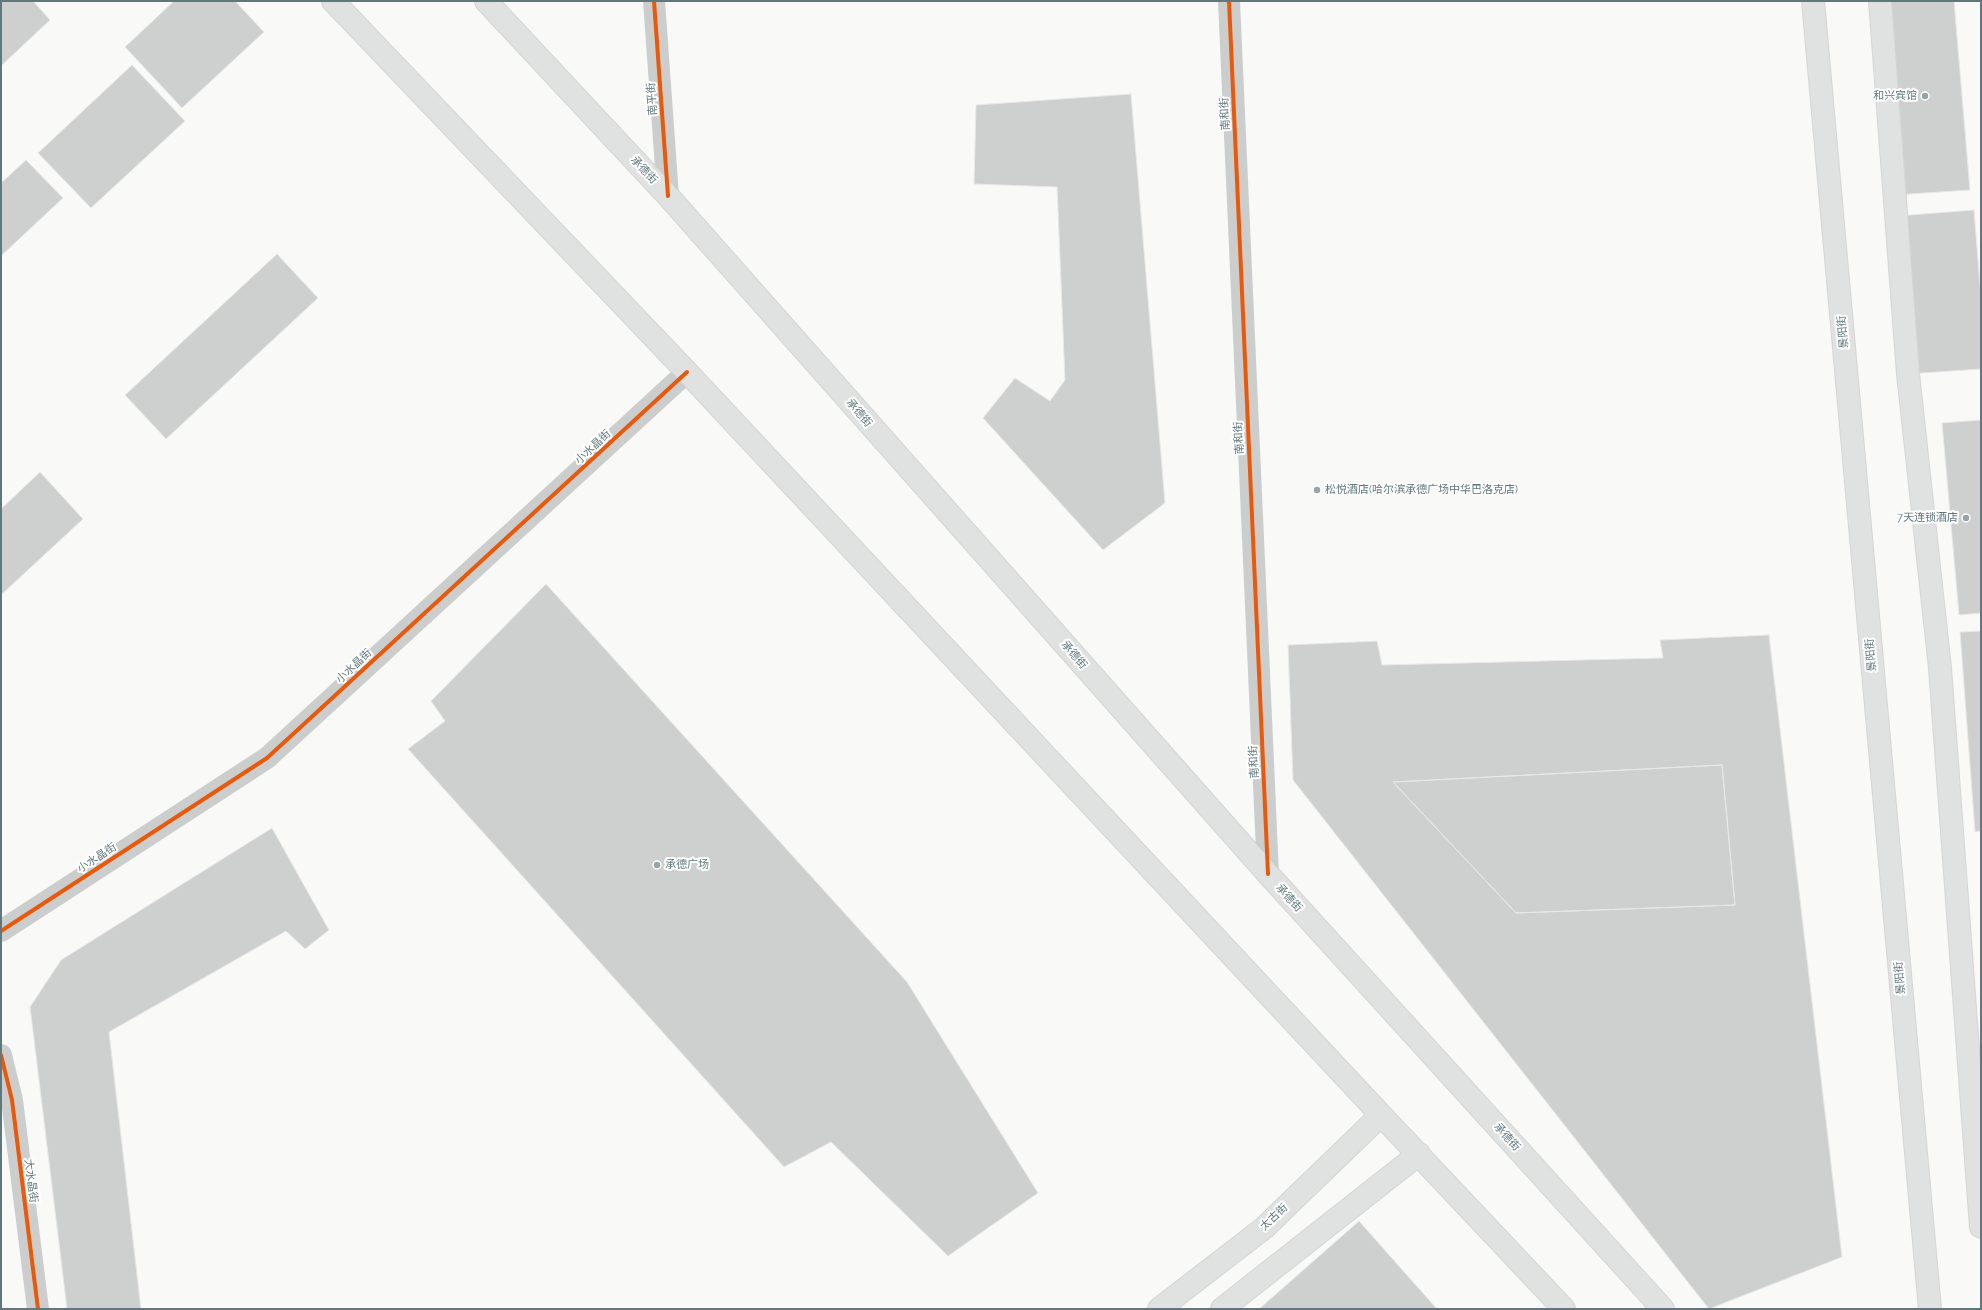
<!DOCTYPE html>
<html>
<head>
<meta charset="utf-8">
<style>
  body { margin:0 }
  #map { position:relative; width:1982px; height:1310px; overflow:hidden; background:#f9f9f8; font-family:Raleway,sans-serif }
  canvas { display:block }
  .frame { position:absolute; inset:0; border:2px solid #60787c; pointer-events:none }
</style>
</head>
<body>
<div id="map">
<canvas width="1982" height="1310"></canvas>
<div class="frame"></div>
</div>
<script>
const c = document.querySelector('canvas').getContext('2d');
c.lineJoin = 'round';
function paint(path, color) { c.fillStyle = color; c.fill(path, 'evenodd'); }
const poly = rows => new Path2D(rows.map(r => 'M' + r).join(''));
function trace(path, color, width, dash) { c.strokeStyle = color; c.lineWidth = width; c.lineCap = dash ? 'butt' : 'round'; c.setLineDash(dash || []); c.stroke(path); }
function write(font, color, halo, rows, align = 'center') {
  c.font = font + ' Raleway,"Noto Sans SC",sans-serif'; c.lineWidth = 4; c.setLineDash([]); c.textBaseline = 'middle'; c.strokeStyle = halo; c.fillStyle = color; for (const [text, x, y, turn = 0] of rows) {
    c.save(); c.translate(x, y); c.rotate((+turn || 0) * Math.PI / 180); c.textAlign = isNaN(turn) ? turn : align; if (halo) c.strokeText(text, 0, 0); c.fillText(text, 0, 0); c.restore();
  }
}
const building = poly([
  [1,1,33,1,50,20,1,66,1,1],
  [174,1,235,1,264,32,182,108,125,47,174,1],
  [1880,1,1954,1,1970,190,1895,195,1880,1],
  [132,65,185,121,91,208,38,153,132,65],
  [1131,94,1165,503,1103,550,983,418,1015,378,1050,401,1065,380,1057,187,974,184,976,105,1131,94],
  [26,160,63,198,1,256,1,183,26,160],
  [1974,210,1981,297,1981,369,1908,374,1897,216,1974,210],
  [277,254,318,298,166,439,125,395,277,254],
  [1981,420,1981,613,1959,615,1942,423,1981,420],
  [40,472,83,519,1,595,1,509,40,472],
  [546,584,907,982,1038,1193,948,1256,831,1142,784,1167,408,749,445,721,431,701,546,584],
  [1981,631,1981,831,1975,832,1960,632,1981,631],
  [1769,635,1842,1257,1709,1309,1293,780,1288,645,1377,641,1382,665,1663,658,1660,640,1769,635],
  [1722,765,1735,905,1516,913,1393,782,1722,765],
  [1722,765,1735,905,1516,913,1393,782,1722,765],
  [272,828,329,930,305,949,286,931,109,1032,141,1309,67,1309,30,1007,61,960,272,828],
  [1359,1221,1437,1309,1259,1309,1359,1221]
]);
paint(building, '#ced0d0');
trace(building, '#e8e8e8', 1);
const major = poly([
  [333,1,687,372,1381,1115,1564,1309],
  [486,1,668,196,1268,874,1663,1309],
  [1813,1,1930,1309],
  [1880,1,1908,374,1940,668,1981,1227],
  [1159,1309,1264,1228,1381,1115],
  [1222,1309,1419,1154]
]);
trace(major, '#d4d5d5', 24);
trace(poly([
  [654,1,668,196],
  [1229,1,1268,874],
  [1,931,267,758,687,372],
  [1,1055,12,1100,38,1309]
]), '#cccece', 22);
trace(major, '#e0e1e1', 22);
trace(poly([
  [654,1,668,196],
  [1229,1,1268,874],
  [1,931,267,758,687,372],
  [1,1055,12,1100,38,1309]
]), '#e8590c', 4);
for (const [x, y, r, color] of [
  [1925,96,4,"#96a5a7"],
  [1317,490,4,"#96a5a7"],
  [1966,518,4,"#96a5a7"],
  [657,865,4,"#96a5a7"]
]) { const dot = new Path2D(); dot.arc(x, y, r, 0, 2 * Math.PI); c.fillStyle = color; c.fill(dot); trace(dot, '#fff', 1.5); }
write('11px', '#60787c', '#fff', [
  ["和兴宾馆",1917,96],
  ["松悦酒店(哈尔滨承德广场中华巴洛克店)",1325,490,"left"],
  ["7天连锁酒店",1958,518],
  ["承德广场",665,865,"left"]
], 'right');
write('11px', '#60787c', '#fff', [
  ["南平街",652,99,-94],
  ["南和街",1225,114,-93],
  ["承德街",644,170,47],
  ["景阳街",1843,332,-95],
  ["承德街",859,413,49],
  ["南和街",1239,438,-93],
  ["小水晶街",593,447,-43],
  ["承德街",1074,655,49],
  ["景阳街",1871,655,-95],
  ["小水晶街",354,666,-43],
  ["南和街",1254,762,-93],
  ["小水晶街",97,858,-33],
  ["承德街",1289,898,48],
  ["景阳街",1900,978,-95],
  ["承德街",1507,1137,48],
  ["大水晶街",31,1181,83],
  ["太古街",1274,1217,-43]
]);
</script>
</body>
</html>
